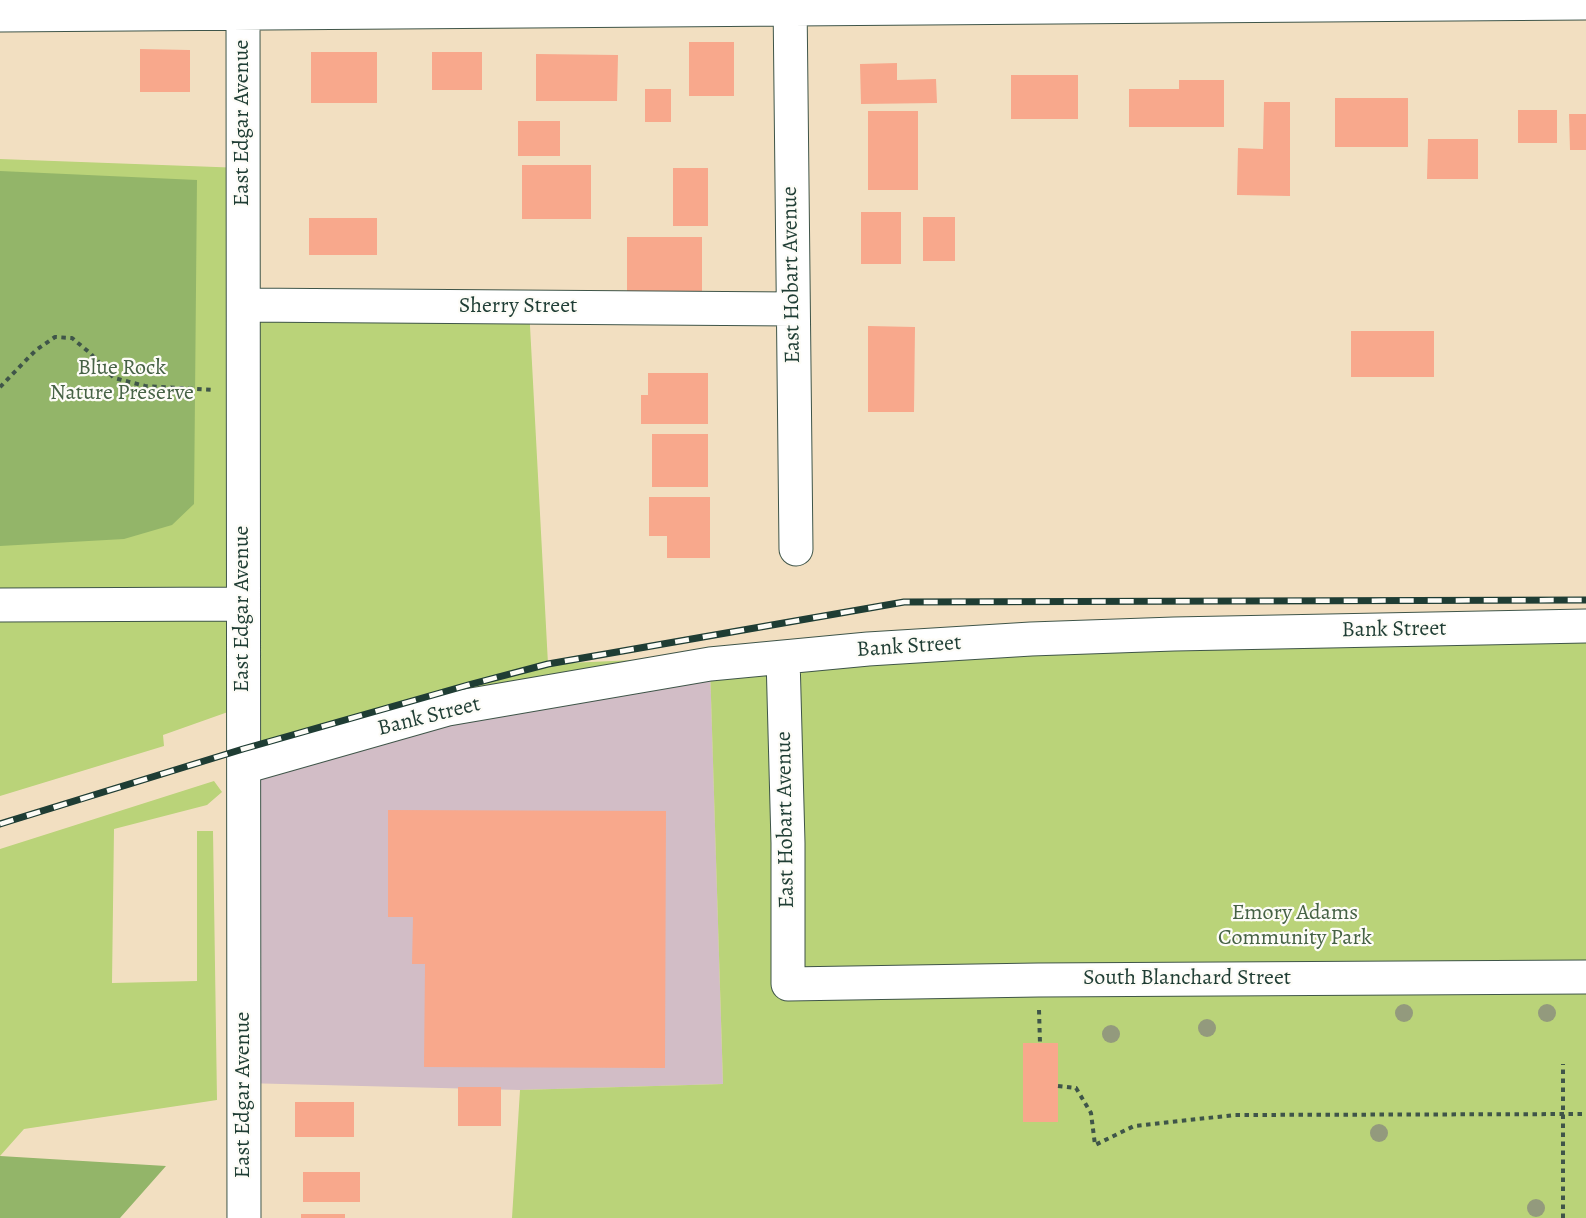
<!DOCTYPE html>
<html>
<head>
<meta charset="utf-8">
<style>
  body { margin:0 }
  canvas { display:block; background:#f2dfc1 }
</style>
</head>
<body>
<canvas width="1586" height="1218"></canvas>
<script>
const c = document.querySelector('canvas').getContext('2d');
c.lineJoin = 'round';
function paint(path, color) { c.fillStyle = color; c.fill(path, 'evenodd'); }
const poly = rows => new Path2D(rows.map(r => 'M' + r).join(''));
function trace(path, color, width, dash) { c.strokeStyle = color; c.lineWidth = width; c.lineCap = dash ? 'butt' : 'round'; c.setLineDash(dash || []); c.stroke(path); }
function write(font, color, halo, rows, align = 'center') {
  c.font = font + ' Alegreya,serif'; c.lineWidth = 4.5; c.setLineDash([]); c.textBaseline = 'middle'; c.strokeStyle = halo; c.fillStyle = color; for (const [text, x, y, turn = 0] of rows) {
    c.save(); c.translate(x, y); c.rotate((+turn || 0) * Math.PI / 180); c.textAlign = isNaN(turn) ? turn : align; if (halo) c.strokeText(text, 0, 0); c.fillText(text, 0, 0); c.restore();
  }
}
paint(poly([
  [710,664,723,1084,520,1090,243,1083,243,749]
]), '#d2bdc6');
paint(poly([
  [0,159,243,168,244,305,529,307,548,664,868,649,1586,627,1586,1218,512,1218,520,1090,723,1084,710,665,244,767,242,707,163,735,164,746,0,796],
  [214,781,222,792,207,805,114,829,112,983,197,981,197,831,213,831,217,1100,24,1129,0,1156,0,849]
]), '#bad379');
paint(poly([
  [0,171,197,180,194,504,172,525,124,539,0,546],
  [0,1156,166,1166,120,1218,0,1218]
]), '#93b569');
paint(poly([
  [689,42,734,42,734,96,689,96],
  [140,49,190,50,190,92,140,92],
  [311,52,377,52,377,103,311,103],
  [432,52,482,52,482,90,432,90],
  [536,54,618,55,617,101,536,101],
  [897,63,897,80,936,79,937,103,861,104,860,64],
  [1011,75,1078,75,1078,119,1011,119],
  [1179,80,1224,80,1224,127,1129,127,1129,89,1179,89],
  [645,89,671,89,671,122,645,122],
  [1335,98,1408,98,1408,147,1335,147],
  [1264,102,1290,102,1290,196,1237,195,1238,148,1263,149],
  [1518,110,1557,110,1557,143,1518,143],
  [868,111,918,111,918,190,868,190],
  [1569,114,1586,114,1586,150,1570,150],
  [518,121,560,121,560,156,518,156],
  [1428,139,1478,139,1478,179,1427,179],
  [522,165,591,165,591,219,522,219],
  [673,168,708,168,708,226,673,226],
  [861,212,901,212,901,264,861,264],
  [923,217,955,217,955,261,923,261],
  [309,218,377,218,377,255,309,255],
  [627,237,702,237,702,291,627,291],
  [868,326,915,327,914,412,868,412],
  [1351,331,1434,331,1434,377,1351,377],
  [648,373,708,373,708,424,641,424,641,395,648,395],
  [652,434,708,434,708,487,652,487],
  [649,497,710,497,710,558,667,558,667,536,649,536],
  [388,810,666,811,665,1068,424,1067,425,964,412,964,413,917,388,917],
  [1023,1043,1058,1043,1058,1122,1023,1122],
  [458,1087,501,1087,501,1126,458,1126],
  [295,1102,354,1102,354,1137,295,1137],
  [303,1172,360,1172,360,1202,303,1202],
  [301,1214,345,1214,345,1218,301,1218]
]), '#f8a88c');
const minor = poly([
  [243,0,244,1218],
  [790,0,796,549],
  [0,15,1586,3],
  [244,305,793,309],
  [0,605,243,604],
  [783,657,788,843,788,984,1038,980,1586,977],
  [244,767,448,709,710,664,868,649,1031,639,1174,634,1586,626]
]);
trace(minor, '#3f5549', 35);
trace(poly([
  [0,387,36,350,55,337,72,338,90,353,114,378,145,386,214,390],
  [1039,1010,1040,1043],
  [1058,1086,1076,1088,1091,1113,1095,1145,1134,1126,1235,1115,1586,1114],
  [1563,1218,1563,1064]
]), '#3f5549', 4, [4.5, 4.5]);
trace(minor, '#fff', 33);
const rail = poly([
  [0,824,243,749,468,685,548,664,904,602,1586,600]
]);
trace(rail, '#1f3d34', 7);
trace(rail, '#fdfcf7', 4.5, [14]);
c.fillStyle = '#939a7d';
for (const [x, y] of [
  [1404,1013],
  [1547,1013],
  [1207,1028],
  [1111,1034],
  [1379,1133],
  [1536,1208]
]) { c.beginPath(); c.arc(x, y, 9, 0, 2 * Math.PI); c.fill(); }
write('22px', '#1f3d34', '#fdfcf7', [
  ["East Edgar Avenue",243,123,-90],
  ["East Hobart Avenue",792,275,-91],
  ["Sherry Street",518,307],
  ["East Edgar Avenue",243,609,-90],
  ["Bank Street",1394,630,-1],
  ["Bank Street",909,647,-4],
  ["Bank Street",429,717,-14],
  ["East Hobart Avenue",786,820,-91],
  ["South Blanchard Street",1187,979],
  ["East Edgar Avenue",244,1095,-90]
]);
write('22px', '#466245', '#fdfcf7', [
  ["Blue Rock",122,369],
  ["Nature Preserve",122,394],
  ["Emory Adams",1295,914],
  ["Community Park",1295,939]
]);
</script>
</body>
</html>
